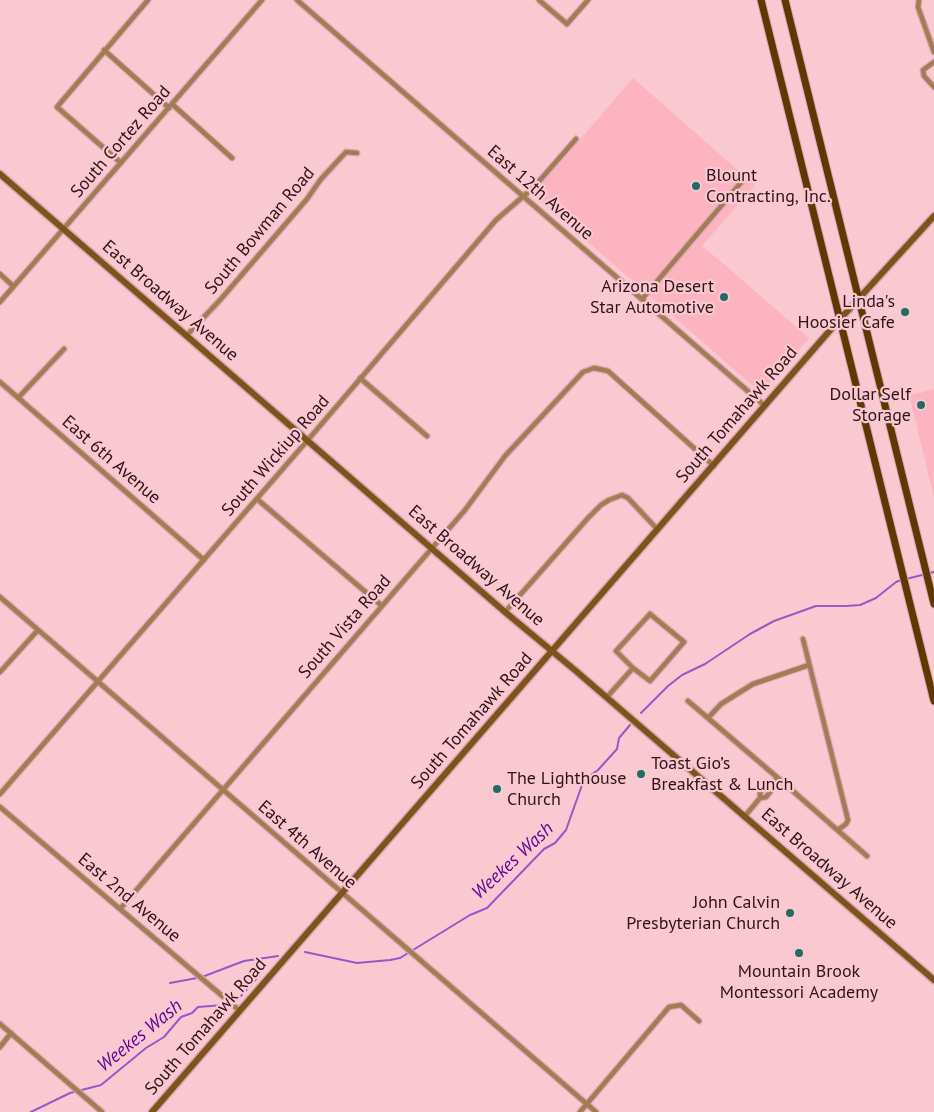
<!DOCTYPE html>
<html>
<head>
<meta charset="utf-8">
<style>
  body { margin:0 }
  canvas { display:block; background:#fac8d1 }
</style>
</head>
<body>
<canvas width="934" height="1112"></canvas>
<script>
const c = document.querySelector('canvas').getContext('2d');
c.lineJoin = 'round';
function paint(path, color) { c.fillStyle = color; c.fill(path, 'evenodd'); }
const poly = rows => new Path2D(rows.map(r => 'M' + r).join(''));
function trace(path, color, width, dash) { c.strokeStyle = color; c.lineWidth = width; c.lineCap = dash ? 'butt' : 'round'; c.setLineDash(dash || []); c.stroke(path); }
function write(font, color, halo, rows, align = 'center') {
  c.font = font + ' "PT Sans",sans-serif'; c.lineWidth = 4.5; c.setLineDash([]); c.textBaseline = 'middle'; c.strokeStyle = halo; c.fillStyle = color; for (const [text, x, y, turn = 0] of rows) {
    c.save(); c.translate(x, y); c.rotate((+turn || 0) * Math.PI / 180); c.textAlign = isNaN(turn) ? turn : align; if (halo) c.strokeText(text, 0, 0); c.fillText(text, 0, 0); c.restore();
  }
}
paint(poly([
  [633,78,755,185,702,246,704,248,717,258,809,338,761,393,533,194],
  [934,389,934,497,909,395]
]), '#fcb4c1');
trace(poly([
  [906,579,934,572],
  [641,713,668,686,682,675,705,664,750,634,774,621,816,606,846,606,860,605,876,598,896,582,901,580],
  [305,952,357,963,390,960,400,958,470,915,487,908,544,849,555,843,566,830,582,785,588,777,598,770,617,749,619,738,630,725],
  [202,977,244,961,278,956],
  [170,983,197,978],
  [31,1112,70,1093,101,1085,146,1048,164,1037,181,1017,192,1013,198,1007,224,1005,239,998,259,976]
]), '#945ac5', 2);
const minor = poly([
  [297,0,765,406],
  [539,0,567,24,588,0],
  [919,0,918,7,934,52],
  [104,50,169,108],
  [934,62,923,70,924,76,934,87],
  [172,104,232,158],
  [121,163,57,107,148,0],
  [0,274,13,286],
  [642,299,744,179],
  [0,302,262,0],
  [187,335,221,299,307,199,321,179,346,152,357,153],
  [360,378,427,436],
  [0,382,204,560],
  [18,398,64,349],
  [257,499,382,606],
  [0,597,596,1112],
  [505,612,588,518,601,505,609,500,622,495,628,498,658,530],
  [650,614,684,642,650,681,633,668,616,651,650,614],
  [803,639,848,820,846,824,838,830],
  [0,672,38,630],
  [607,697,633,668],
  [688,701,778,778],
  [708,718,721,704,753,684,809,665],
  [775,781,778,778,867,856],
  [0,794,307,441,496,220,534,187,576,139],
  [0,807,240,1011],
  [745,816,760,798,760,792,769,783,775,781,774,787,766,797,760,798],
  [120,909,465,510,505,456,583,372,594,368,608,371,714,466],
  [0,1024,102,1112],
  [0,1047,11,1033],
  [580,1112,669,1007,681,1005,699,1021]
]);
const secondary = poly([
  [0,174,505,612,576,671,934,980],
  [152,1112,832,328,934,216]
]);
const primary = poly([
  [761,0,934,701],
  [785,0,934,604]
]);
trace(minor, '#d6a7b0', 7);
trace(secondary, '#d6a7b0', 9);
trace(primary, '#d6a7b0', 9);
trace(minor, '#a37c53', 4.5);
trace(secondary, '#7f521c', 6);
trace(primary, '#5f3700', 7);
for (const [x, y, r, color] of [
  [696,186,5,"#226c65"],
  [724,297,5,"#226c65"],
  [905,312,5,"#226c65"],
  [921,405,5,"#226c65"],
  [641,774,5,"#226c65"],
  [497,789,5,"#226c65"],
  [790,913,5,"#226c65"],
  [799,953,5,"#226c65"]
]) { const dot = new Path2D(); dot.arc(x, y, r, 0, 2 * Math.PI); c.fillStyle = color; c.fill(dot); trace(dot, '#fac8d1', 2); }
write('18px', '#301319', '#fac8d1', [
  ["South Cortez Road",121,142,-49],
  ["East 12th Avenue",540,193,41],
  ["South Bowman Road",260,231,-50],
  ["East Broadway Avenue",170,301,41],
  ["South Tomahawk Road",737,415,-49],
  ["South Wickiup Road",276,456,-49],
  ["East 6th Avenue",111,460,41],
  ["East Broadway Avenue",476,566,41],
  ["South Vista Road",345,627,-49],
  ["South Tomahawk Road",472,721,-49],
  ["East 4th Avenue",307,845,41],
  ["East Broadway Avenue",829,869,41],
  ["East 2nd Avenue",129,898,40],
  ["South Tomahawk Road",206,1027,-49]
]);
write('18px', '#301319', '#fac8d1', [
  ["Blount",706,176,"left"],
  ["Contracting, Inc.",706,197,"left"],
  ["Arizona Desert",714,287],
  ["Star Automotive",714,308],
  ["Linda's",895,302],
  ["Hoosier Cafe",895,323],
  ["Dollar Self",911,395],
  ["Storage",911,416],
  ["Toast Gio’s",651,764,"left"],
  ["Breakfast & Lunch",651,785,"left"],
  ["The Lighthouse",507,779,"left"],
  ["Church",507,800,"left"],
  ["John Calvin",780,903],
  ["Presbyterian Church",780,924],
  ["Mountain Brook",799,972,"center"],
  ["Montessori Academy",799,993,"center"]
], 'right');
write('italic 19px', '#620895', '#fac8d1', [
  ["Weekes Wash",513,861,-43],
  ["Weekes Wash",140,1036,-39]
]);
</script>
</body>
</html>
